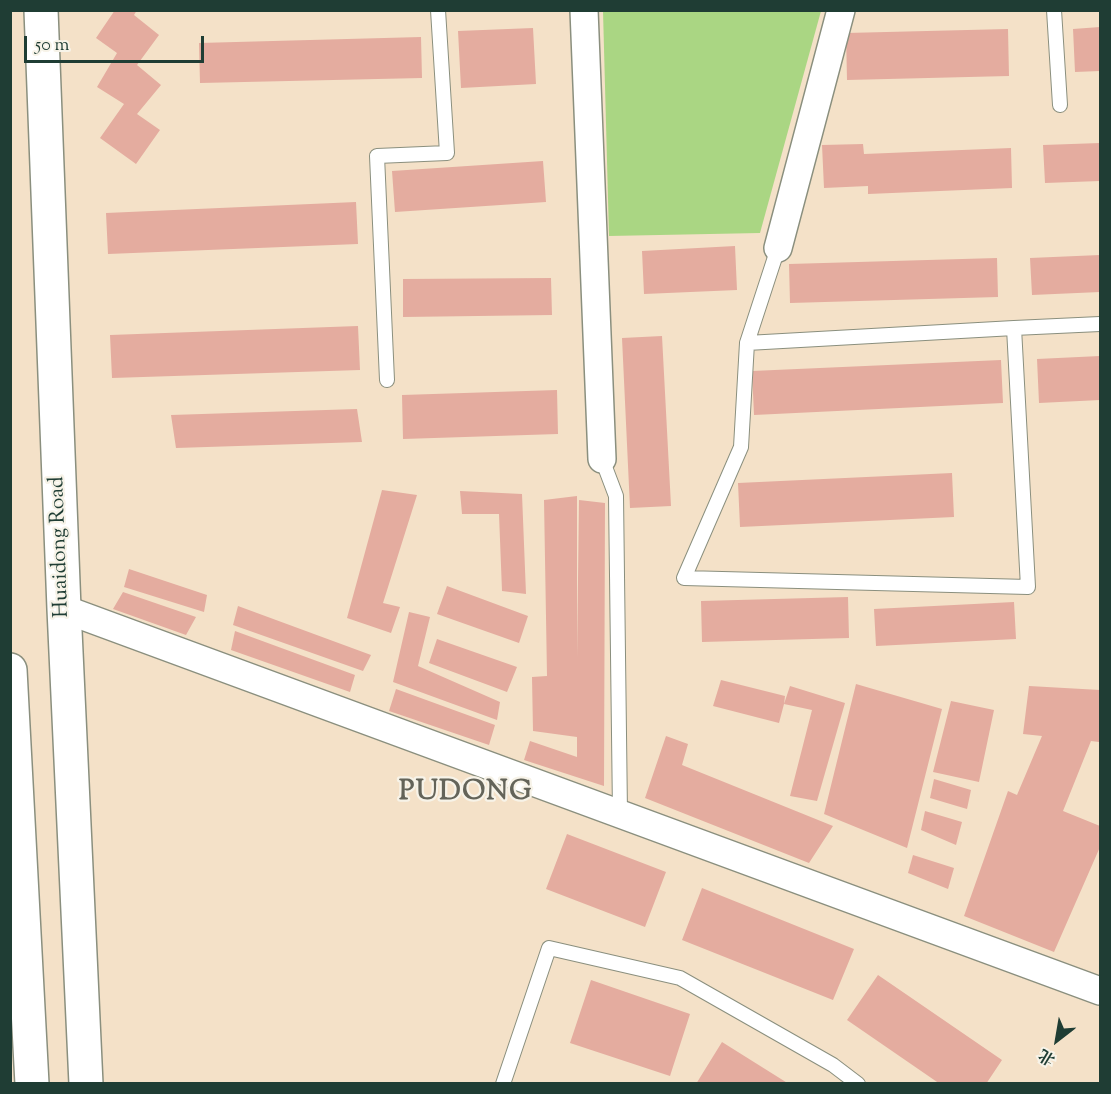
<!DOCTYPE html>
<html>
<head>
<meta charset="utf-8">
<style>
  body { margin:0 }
  #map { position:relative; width:1111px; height:1094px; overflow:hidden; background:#f4e1c8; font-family:"Sorts Mill Goudy","Noto Serif SC",serif }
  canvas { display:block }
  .frame { position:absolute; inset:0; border:12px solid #1f3d34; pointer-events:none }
  .north { position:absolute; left:1027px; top:1010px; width:60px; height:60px; -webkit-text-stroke:4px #f7f3e8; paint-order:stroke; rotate:211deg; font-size:16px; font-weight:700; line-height:24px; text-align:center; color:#1f3d34 }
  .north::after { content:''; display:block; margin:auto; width:21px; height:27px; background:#1f3d34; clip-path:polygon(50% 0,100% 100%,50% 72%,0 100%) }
  .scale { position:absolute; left:24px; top:36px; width:180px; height:27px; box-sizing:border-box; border:3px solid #1f3d34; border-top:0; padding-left:8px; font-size:18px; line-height:21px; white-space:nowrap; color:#1f3d34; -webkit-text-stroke:4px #f7f3e8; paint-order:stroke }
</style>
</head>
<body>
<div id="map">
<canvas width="1111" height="1094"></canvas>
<div class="frame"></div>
<div class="north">北</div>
<div class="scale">50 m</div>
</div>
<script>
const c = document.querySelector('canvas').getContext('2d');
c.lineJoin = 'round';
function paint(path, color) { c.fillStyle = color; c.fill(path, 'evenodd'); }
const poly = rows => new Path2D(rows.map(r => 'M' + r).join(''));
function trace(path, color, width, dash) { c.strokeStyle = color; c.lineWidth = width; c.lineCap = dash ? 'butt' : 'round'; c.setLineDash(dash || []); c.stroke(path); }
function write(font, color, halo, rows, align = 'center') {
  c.font = font + ' "Sorts Mill Goudy",serif'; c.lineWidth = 4.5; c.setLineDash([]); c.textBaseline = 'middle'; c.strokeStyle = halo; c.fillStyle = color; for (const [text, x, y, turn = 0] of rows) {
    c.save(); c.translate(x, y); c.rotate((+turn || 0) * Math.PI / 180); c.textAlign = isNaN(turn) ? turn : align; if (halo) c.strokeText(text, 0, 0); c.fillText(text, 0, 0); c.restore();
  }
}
paint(poly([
  [603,11,821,11,760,233,609,236]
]), '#aad683');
paint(poly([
  [115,10,137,10,134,15,159,35,137,65,161,85,137,114,160,130,136,164,100,138,124,104,97,87,117,53,96,38],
  [1100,27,1100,71,1075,72,1073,29],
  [533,28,536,84,461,88,458,31],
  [1008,29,1009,76,847,80,846,33],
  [421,37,422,78,200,83,199,43],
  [1100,143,1100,181,1045,183,1043,145],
  [863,144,864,154,1011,148,1012,188,868,194,868,186,824,188,822,145],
  [543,161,546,202,395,212,392,171],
  [356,202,358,244,108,254,106,213],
  [735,246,737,290,644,294,642,251],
  [1100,255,1100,292,1032,295,1030,258],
  [997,258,998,297,790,303,789,264],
  [551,278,552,315,403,317,403,279],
  [358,326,360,370,112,378,110,335],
  [662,336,671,506,630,508,622,338],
  [1100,356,1100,400,1039,403,1037,359],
  [1001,360,1003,403,754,415,752,371],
  [557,390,558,434,403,439,402,395],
  [357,409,362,442,176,448,171,415],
  [952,473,954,517,740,527,738,483],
  [382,490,417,495,383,603,400,607,391,633,347,618],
  [460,491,522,494,526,594,502,591,499,514,462,514],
  [577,496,577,658,579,500,605,503,604,786,524,760,530,741,577,757,577,737,533,731,532,677,547,676,544,500],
  [129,569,207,595,204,612,124,587],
  [447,586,528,616,519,643,437,614],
  [123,592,196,617,186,635,113,609],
  [848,597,849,638,702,642,701,601],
  [1014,602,1016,639,876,646,874,609],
  [238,606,371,655,363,671,233,625],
  [409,612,430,617,418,666,500,702,497,720,393,682],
  [235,631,355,675,350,692,231,650],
  [437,639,517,667,507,692,429,663],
  [721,680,785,696,784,704,790,686,845,703,817,801,790,796,812,710,784,704,779,723,713,706],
  [856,684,942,709,907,848,824,814],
  [1029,686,1100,690,1099,742,1091,741,1063,811,1100,826,1100,847,1054,952,964,916,1008,791,1017,795,1042,736,1023,734],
  [396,689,495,725,489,745,389,711],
  [951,701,994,710,979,782,933,772],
  [666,736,688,744,682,765,833,826,809,863,645,798],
  [934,779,971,790,967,809,930,798],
  [925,811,962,822,956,845,921,830],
  [567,834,666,872,645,927,546,889],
  [913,855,954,868,948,889,908,873],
  [702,888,854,949,833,1000,682,940],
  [878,975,1002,1060,986,1084,940,1084,847,1020],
  [591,980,690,1014,670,1076,570,1043],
  [722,1042,789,1084,696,1084]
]), '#e4ac9f');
const service = poly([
  [1054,10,1060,105],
  [1014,328,1100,324],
  [747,343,1014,328,1028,587,684,578,741,447,747,343,778,248],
  [387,380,377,156,447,153,438,10],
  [602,459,616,496,620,813],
  [503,1084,549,948,680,978,833,1065,858,1084]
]);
const minor = poly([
  [584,10,602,459],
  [778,248,841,10],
  [64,609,1100,991]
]);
const secondary = poly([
  [41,10,64,609,86,1084],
  [10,670,32,1084]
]);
trace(service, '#8a8f7e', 16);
trace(minor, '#8a8f7e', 30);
trace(secondary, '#8a8f7e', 36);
trace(service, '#fff', 14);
trace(minor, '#fff', 27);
trace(secondary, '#fff', 33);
write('21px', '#1f3d34', '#f7f3e8', [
  ["Huaidong Road",61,547,-92]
]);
c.letterSpacing = '1.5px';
write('bold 27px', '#646459', '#f7f3e8', [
  ["PUDONG",466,794]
]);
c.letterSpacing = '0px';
</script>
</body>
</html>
